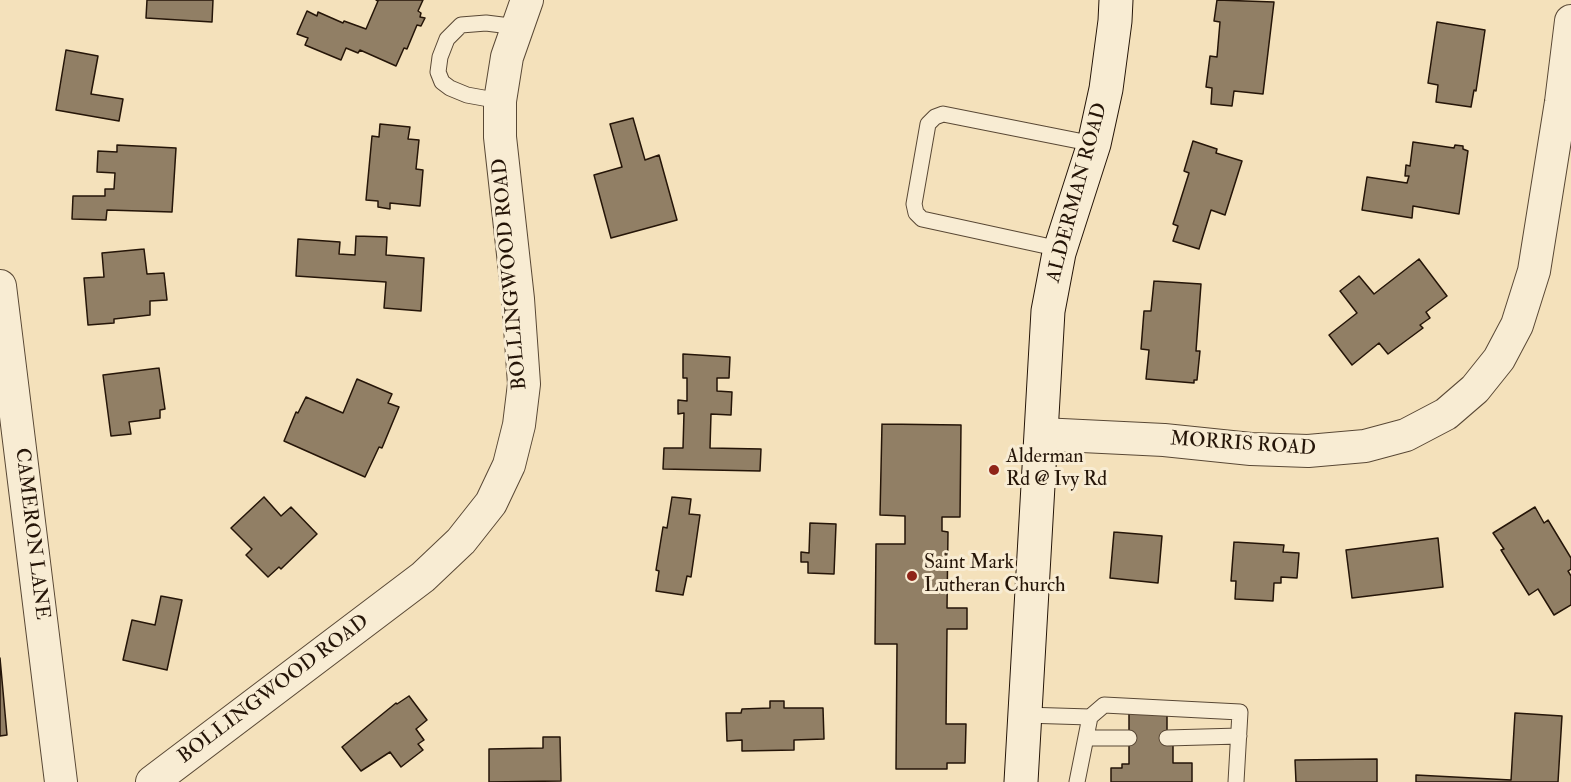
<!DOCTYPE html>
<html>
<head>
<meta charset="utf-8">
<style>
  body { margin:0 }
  canvas { display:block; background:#f4e1bb }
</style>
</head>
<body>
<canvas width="1571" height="782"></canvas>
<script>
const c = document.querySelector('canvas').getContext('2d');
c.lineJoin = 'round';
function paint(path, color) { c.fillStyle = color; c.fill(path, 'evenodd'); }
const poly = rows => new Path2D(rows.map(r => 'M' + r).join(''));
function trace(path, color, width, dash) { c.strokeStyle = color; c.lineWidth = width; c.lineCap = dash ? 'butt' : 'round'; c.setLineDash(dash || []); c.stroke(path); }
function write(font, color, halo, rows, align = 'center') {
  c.font = font + ' "IM FELL Double Pica",serif'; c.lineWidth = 6; c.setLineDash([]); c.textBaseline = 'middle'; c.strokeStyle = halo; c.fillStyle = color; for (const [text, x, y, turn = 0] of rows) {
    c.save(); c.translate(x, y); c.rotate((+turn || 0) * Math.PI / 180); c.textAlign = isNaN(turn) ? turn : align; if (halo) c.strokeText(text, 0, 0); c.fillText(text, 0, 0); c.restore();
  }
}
const building = poly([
  [147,0,213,0,212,22,146,18,147,0],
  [376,0,423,0,418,11,421,13,420,17,425,18,421,26,417,25,407,49,404,48,396,66,360,50,358,53,346,48,341,60,305,45,308,38,297,34,307,11,317,16,318,12,343,23,344,21,366,29,378,1,376,0],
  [1217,0,1274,2,1263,94,1234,91,1232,106,1211,104,1212,88,1206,87,1210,56,1217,57,1220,22,1214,21,1217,0],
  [1437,22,1485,30,1476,91,1474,90,1471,107,1436,102,1438,85,1428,83,1437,22],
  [66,50,98,56,91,94,123,99,119,121,56,110,66,50],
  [633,118,645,160,659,155,677,220,611,238,594,175,622,167,610,124,633,118],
  [380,124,410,127,408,139,419,140,416,169,423,170,420,206,390,203,390,209,378,207,378,201,366,200,372,136,379,137,380,124],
  [1193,141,1217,149,1216,153,1242,161,1225,215,1211,210,1199,249,1173,241,1178,226,1173,224,1189,173,1184,171,1193,141],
  [1413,142,1454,148,1455,145,1463,146,1463,149,1468,151,1459,214,1413,206,1412,218,1362,210,1367,177,1407,183,1409,176,1405,176,1406,165,1410,166,1413,142],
  [117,145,176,148,172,212,107,210,106,220,72,219,73,196,105,196,105,189,114,189,115,173,97,172,98,151,117,152,117,145],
  [356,236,387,237,386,255,424,258,421,311,384,308,386,282,296,276,298,239,340,242,339,254,355,255,356,236],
  [144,249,147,274,164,273,167,300,150,301,150,315,114,319,114,323,88,325,84,278,104,277,102,253,144,249],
  [1419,259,1447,296,1426,312,1430,318,1420,325,1423,328,1388,354,1379,343,1352,365,1329,335,1357,313,1340,291,1359,276,1374,294,1419,259],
  [1154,281,1201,284,1196,351,1200,351,1197,380,1194,380,1194,383,1146,379,1149,350,1141,349,1144,311,1151,311,1154,281],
  [683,354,730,357,729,378,717,378,717,391,732,392,731,415,711,414,710,448,761,449,760,471,663,469,664,448,683,448,684,413,678,414,678,400,687,401,687,378,683,378,683,354],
  [159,368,165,409,160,410,160,418,129,422,131,434,111,436,103,375,159,368],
  [357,379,392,394,388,403,399,407,382,448,379,447,365,477,284,441,296,412,298,413,306,397,343,413,357,379],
  [882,424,961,425,960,517,942,517,942,531,948,532,947,608,967,608,967,629,947,629,946,724,966,724,965,763,947,763,947,769,896,769,897,644,875,644,876,544,905,544,905,516,880,515,882,424],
  [264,497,281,516,291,507,317,534,281,569,279,567,268,577,246,555,252,549,231,528,264,497],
  [672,497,691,499,689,514,700,515,691,577,687,576,683,595,656,591,659,571,656,570,663,527,667,528,672,497],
  [1535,507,1544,523,1548,520,1571,558,1571,569,1568,571,1571,576,1571,605,1554,615,1538,589,1529,595,1501,550,1504,549,1493,533,1535,507],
  [810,523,836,524,834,574,808,573,808,562,801,562,801,552,809,553,810,523],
  [1114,532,1162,536,1158,583,1110,578,1114,532],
  [1438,538,1443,587,1352,598,1346,550,1438,538],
  [1234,542,1284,545,1283,552,1299,553,1297,578,1281,577,1281,583,1274,583,1273,601,1235,599,1236,581,1231,581,1234,542],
  [161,596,182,600,167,670,123,660,132,620,155,625,161,596],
  [0,658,7,735,0,736,0,658],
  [409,696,427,720,416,729,424,740,418,744,423,750,401,767,390,752,361,771,342,747,396,703,397,704,409,696],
  [770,701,784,701,784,708,823,708,824,739,794,740,794,750,742,751,742,740,727,741,726,713,741,713,742,709,770,708,770,701],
  [1129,713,1167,713,1167,745,1173,745,1173,763,1192,763,1192,782,1111,782,1111,768,1122,768,1122,764,1129,764,1129,713],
  [1515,713,1562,716,1558,782,1416,782,1416,775,1511,780,1515,713],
  [543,737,560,737,561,781,489,782,489,749,543,748,543,737],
  [1377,759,1377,782,1296,782,1295,760,1377,759]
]);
paint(building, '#917f65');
trace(building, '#251508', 1.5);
const service = poly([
  [500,101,467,95,450,88,442,82,438,72,440,57,447,39,461,25,486,23,518,27],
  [1060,249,922,219,916,213,914,204,928,124,935,117,943,114,1094,144],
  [1024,715,1090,717],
  [1086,738,1129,738],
  [1167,738,1239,736],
  [1077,782,1090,717,1104,705,1240,712,1236,782]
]);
const minor = poly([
  [0,286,61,782],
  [1041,434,1164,440,1251,449,1308,451,1365,446,1406,435,1446,414,1475,389,1499,359,1517,325,1534,271,1561,102,1571,21],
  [152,782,423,577,461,541,491,503,509,465,519,425,524,384,518,299,500,137,500,101,507,57,527,0]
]);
const secondary = poly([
  [1021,782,1048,311,1059,253,1094,144,1106,89,1115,21,1116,0]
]);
trace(service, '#594835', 17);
trace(minor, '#594835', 34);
trace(secondary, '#251508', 35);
trace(service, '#f8ecd3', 15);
trace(minor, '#f8ecd3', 32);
trace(secondary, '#f8ecd3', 33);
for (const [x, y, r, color] of [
  [994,470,6,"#8f2418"],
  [912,576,6,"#8f2418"]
]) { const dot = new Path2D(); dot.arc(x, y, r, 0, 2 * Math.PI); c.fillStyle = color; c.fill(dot); trace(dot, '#f8ecd3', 2); }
write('20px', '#251508', '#f8ecd3', [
  ["ALDERMAN ROAD",1078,193,-75],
  ["BOLLINGWOOD ROAD",511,274,-95],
  ["MORRIS ROAD",1243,445,4],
  ["CAMERON LANE",31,534,83],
  ["BOLLINGWOOD ROAD",274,690,-37]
]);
write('20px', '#251508', '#f8ecd3', [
  ["Alderman",1006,458],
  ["Rd @ Ivy Rd",1006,481],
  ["Saint Mark",924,564],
  ["Lutheran Church",924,587]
], 'left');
</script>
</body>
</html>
